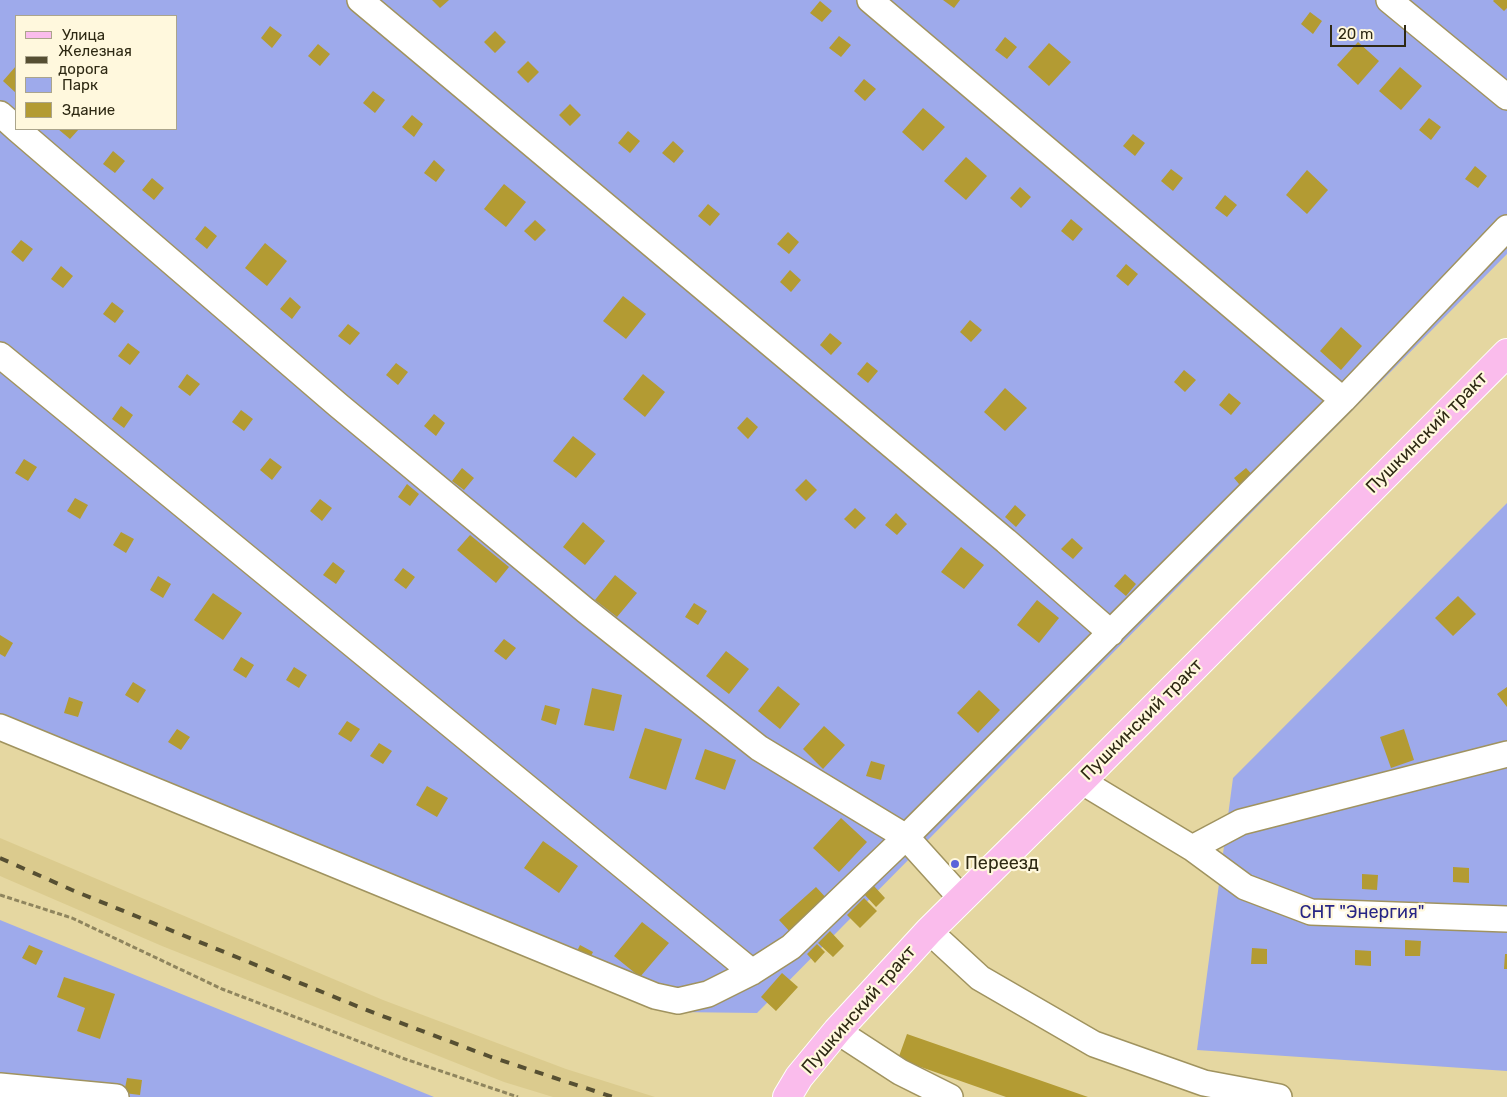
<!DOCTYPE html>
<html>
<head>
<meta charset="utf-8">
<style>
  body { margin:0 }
  #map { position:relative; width:1507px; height:1097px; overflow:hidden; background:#e5d7a1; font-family:Rubik,sans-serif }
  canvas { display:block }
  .legend { position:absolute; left:15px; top:15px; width:162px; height:115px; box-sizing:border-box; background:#fff8dd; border:1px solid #aba58c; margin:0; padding:6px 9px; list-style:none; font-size:15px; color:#2e2913 }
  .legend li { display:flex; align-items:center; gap:10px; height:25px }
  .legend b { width:25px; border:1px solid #aba58c }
  .scale { position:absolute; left:1330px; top:25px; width:76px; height:22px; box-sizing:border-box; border:2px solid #2e2913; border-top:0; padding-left:6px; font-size:15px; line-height:18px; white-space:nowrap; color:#2e2913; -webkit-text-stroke:4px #fff8dd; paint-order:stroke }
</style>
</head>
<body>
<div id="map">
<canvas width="1507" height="1097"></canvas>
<ul class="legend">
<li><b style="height:6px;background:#fabcec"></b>Улица</li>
<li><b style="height:6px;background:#564f32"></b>Железная дорога</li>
<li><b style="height:14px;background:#9eaaeb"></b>Парк</li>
<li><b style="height:14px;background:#b39b33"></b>Здание</li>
</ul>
<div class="scale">20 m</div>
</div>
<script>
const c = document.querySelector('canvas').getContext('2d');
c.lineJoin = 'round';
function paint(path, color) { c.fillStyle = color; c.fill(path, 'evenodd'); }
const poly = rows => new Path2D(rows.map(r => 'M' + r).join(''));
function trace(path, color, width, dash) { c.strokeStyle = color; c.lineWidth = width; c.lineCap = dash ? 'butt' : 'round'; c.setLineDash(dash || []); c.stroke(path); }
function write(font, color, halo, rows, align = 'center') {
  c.font = font + ' Rubik,sans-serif'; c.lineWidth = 4.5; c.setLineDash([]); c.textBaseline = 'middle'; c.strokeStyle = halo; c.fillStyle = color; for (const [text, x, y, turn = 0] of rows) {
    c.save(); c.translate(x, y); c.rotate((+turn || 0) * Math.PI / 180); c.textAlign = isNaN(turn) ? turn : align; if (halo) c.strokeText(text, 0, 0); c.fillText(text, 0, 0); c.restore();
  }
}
paint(poly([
  [0,838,383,1000,566,1069,655,1097,553,1097,504,1082,162,946,0,876]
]), '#dbcb8e');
paint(poly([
  [0,0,1507,0,1507,254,757,1013,676,1012,0,735],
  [16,16,176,16,176,129,16,129],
  [1507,503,1507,1071,1197,1050,1233,778],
  [0,920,434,1097,0,1097]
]), '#9eaaeb');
paint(poly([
  [432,0,449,0,440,8],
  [943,0,960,0,954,8],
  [1494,0,1507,0,1507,8,1504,11,1493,1],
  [820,1,832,11,822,22,810,13],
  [1310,12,1322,21,1313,34,1301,24],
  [270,26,282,35,272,48,261,38],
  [495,31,506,42,495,53,484,42],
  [839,36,851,45,841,57,829,48],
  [1005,37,1017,47,1007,59,995,50],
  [1358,42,1379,61,1358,85,1337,65],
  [1049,43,1071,62,1049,86,1028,67],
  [318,44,330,54,320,66,308,56],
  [528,61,539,72,528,83,517,72],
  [16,66,16,93,3,81],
  [1400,67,1422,86,1401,110,1379,91],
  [864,79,876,89,865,101,854,91],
  [373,91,385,100,375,113,363,103],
  [570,104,581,115,570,126,559,115],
  [923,108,945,127,923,151,902,132],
  [412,115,423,124,414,137,402,127],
  [1429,118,1441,127,1431,140,1419,130],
  [58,129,79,129,70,139],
  [628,131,640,141,630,153,618,143],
  [1133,134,1145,143,1135,156,1123,146],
  [673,141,684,151,674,163,662,153],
  [113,151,125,161,115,173,103,164],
  [966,157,987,176,966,200,944,181],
  [434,160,445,170,436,182,424,173],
  [1475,166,1487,176,1478,188,1465,179],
  [1171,169,1183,178,1173,191,1161,181],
  [1307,170,1328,190,1307,214,1286,195],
  [152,178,164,188,154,200,142,190],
  [504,184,526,202,506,227,484,209],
  [1020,187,1031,197,1021,208,1010,198],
  [1225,195,1237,205,1227,217,1215,208],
  [708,204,720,214,710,226,698,216],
  [1071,219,1083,229,1073,241,1061,231],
  [535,220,546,230,535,241,524,231],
  [205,226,217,236,207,249,195,239],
  [788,232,799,242,789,254,777,244],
  [21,240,33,249,23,262,11,252],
  [265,243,287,261,267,286,245,268],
  [1126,264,1138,274,1128,286,1116,276],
  [61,266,73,276,63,288,51,279],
  [790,270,801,280,791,292,780,282],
  [623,296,646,314,626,339,603,321],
  [290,297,301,307,292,319,280,309],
  [112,302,124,311,115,323,103,314],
  [970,320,982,330,971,342,960,332],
  [348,324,360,333,350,345,338,336],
  [1341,327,1362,346,1341,370,1320,351],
  [830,333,842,343,831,355,820,345],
  [128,343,140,352,130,365,118,356],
  [867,362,878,371,868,383,857,374],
  [396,363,408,372,398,385,386,375],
  [1184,370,1196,380,1185,392,1174,382],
  [187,374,200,384,190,396,178,387],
  [643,374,665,392,645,417,623,399],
  [1005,388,1027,408,1005,431,984,412],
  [1229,393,1241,403,1231,415,1219,405],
  [121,406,133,415,124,428,112,419],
  [241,410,253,419,244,431,232,422],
  [434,414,445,423,436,436,424,426],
  [747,417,758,427,748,439,737,428],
  [573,436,596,454,576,478,553,461],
  [270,458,282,467,272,480,260,470],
  [24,459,37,467,28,481,15,473],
  [462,468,474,478,464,490,452,481],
  [1246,468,1256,479,1244,490,1234,478],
  [806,479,817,490,806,501,795,490],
  [407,484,419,494,410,506,398,497],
  [75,498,88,505,80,519,67,511],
  [320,499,332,508,322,521,310,511],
  [1015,505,1026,515,1016,527,1005,517],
  [855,508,866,518,855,529,844,519],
  [896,513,907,524,897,535,885,525],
  [583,522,605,541,585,565,563,547],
  [121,532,134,539,126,553,113,545],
  [470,535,509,567,496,583,457,550],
  [1072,538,1083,548,1073,559,1061,549],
  [961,547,984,565,964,589,941,572],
  [333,562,345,571,336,584,323,575],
  [403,568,415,577,406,589,394,580],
  [1125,574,1136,584,1126,596,1114,586],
  [615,575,637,593,617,617,595,600],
  [158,576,171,584,163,598,150,590],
  [213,593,242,613,223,640,194,620],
  [1458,596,1476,614,1453,636,1435,618],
  [1037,600,1059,618,1039,643,1017,625],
  [694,603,707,611,698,625,685,617],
  [0,635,13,643,5,657,0,654],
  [504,639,516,648,506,660,494,651],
  [726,651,749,669,729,694,706,676],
  [241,657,254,665,246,678,233,670],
  [294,667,307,675,299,688,286,680],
  [133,682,146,690,138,703,125,695],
  [778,686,800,704,780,729,758,711],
  [1507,687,1507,707,1497,694],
  [592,688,622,695,614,731,584,725],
  [979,690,1000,710,978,733,957,713],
  [69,697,83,702,78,717,64,713],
  [545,705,560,709,556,725,541,720],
  [347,721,360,729,351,742,338,734],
  [824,726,845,745,823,769,803,749],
  [645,728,682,739,666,790,629,778],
  [177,729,190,737,181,750,168,742],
  [1404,729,1414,760,1391,768,1380,737],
  [379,743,392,751,383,764,370,756],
  [705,749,736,760,725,790,695,779],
  [871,761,885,765,881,780,866,776],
  [427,786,448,798,437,817,416,805],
  [841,818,867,842,839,872,813,848],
  [543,841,578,866,559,893,524,868],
  [1453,867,1469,868,1469,883,1453,882],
  [1362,874,1378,875,1377,890,1362,889],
  [874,886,885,898,876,907,864,894],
  [816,887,829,901,792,934,779,920],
  [864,898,877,911,860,928,847,915],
  [642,922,669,943,640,977,614,956],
  [830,931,844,946,833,957,818,943],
  [1405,940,1421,941,1420,956,1405,956],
  [817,944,825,952,815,963,807,954],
  [29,945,43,951,36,965,22,958],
  [580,945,593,952,586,966,573,959],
  [1252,948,1267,949,1267,964,1251,964],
  [1355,950,1371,951,1371,966,1355,965],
  [1505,954,1507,954,1507,969,1504,969],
  [782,973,798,987,776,1011,761,997],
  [64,977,115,994,100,1039,77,1031,85,1008,57,997],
  [907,1034,1088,1097,1006,1097,898,1059],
  [127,1078,142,1080,140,1095,124,1093]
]), '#b39b33');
const minor = poly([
  [360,0,1006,541,1111,633],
  [870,0,1343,400],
  [1389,0,1507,97],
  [0,114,16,128],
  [17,129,338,405,585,610,759,748,906,837,962,899],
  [0,355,752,972],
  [0,727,655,996,678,1001,708,994,752,972,791,947,906,837,1343,400,1507,228],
  [1081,781,1192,848,1245,887,1311,912,1507,919],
  [1192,848,1241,822,1507,754],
  [929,931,980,978,1094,1044,1204,1083,1279,1097],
  [837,1031,900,1072,950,1097],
  [0,1086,116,1097]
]);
const major = poly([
  [787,1097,799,1077,837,1031,929,931,1081,781,1507,353]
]);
trace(minor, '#a0935f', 28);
trace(major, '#fff', 30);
trace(poly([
  [0,895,72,918,222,989,405,1059,518,1097]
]), '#8f855e', 3, [5, 2.5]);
trace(minor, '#fff', 25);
trace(major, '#fabcec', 28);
trace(poly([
  [0,858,72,890,364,1009,491,1057,613,1097]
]), '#564f32', 4, [9, 9]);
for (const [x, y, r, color] of [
  [955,864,5,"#5962da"]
]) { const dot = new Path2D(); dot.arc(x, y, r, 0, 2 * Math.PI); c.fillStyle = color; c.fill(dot); trace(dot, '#fff8dd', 2); }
write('18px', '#2e2913', '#fff8dd', [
  ["Пушкинский тракт",1427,433,-45],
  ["Пушкинский тракт",1142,720,-45],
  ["Пушкинский тракт",859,1010,-49]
]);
write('18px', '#2e2913', '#fff8dd', [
  ["Переезд",965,864]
], 'left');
write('18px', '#282685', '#fff8dd', [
  ["СНТ \"Энергия\"",1362,913]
]);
</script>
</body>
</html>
